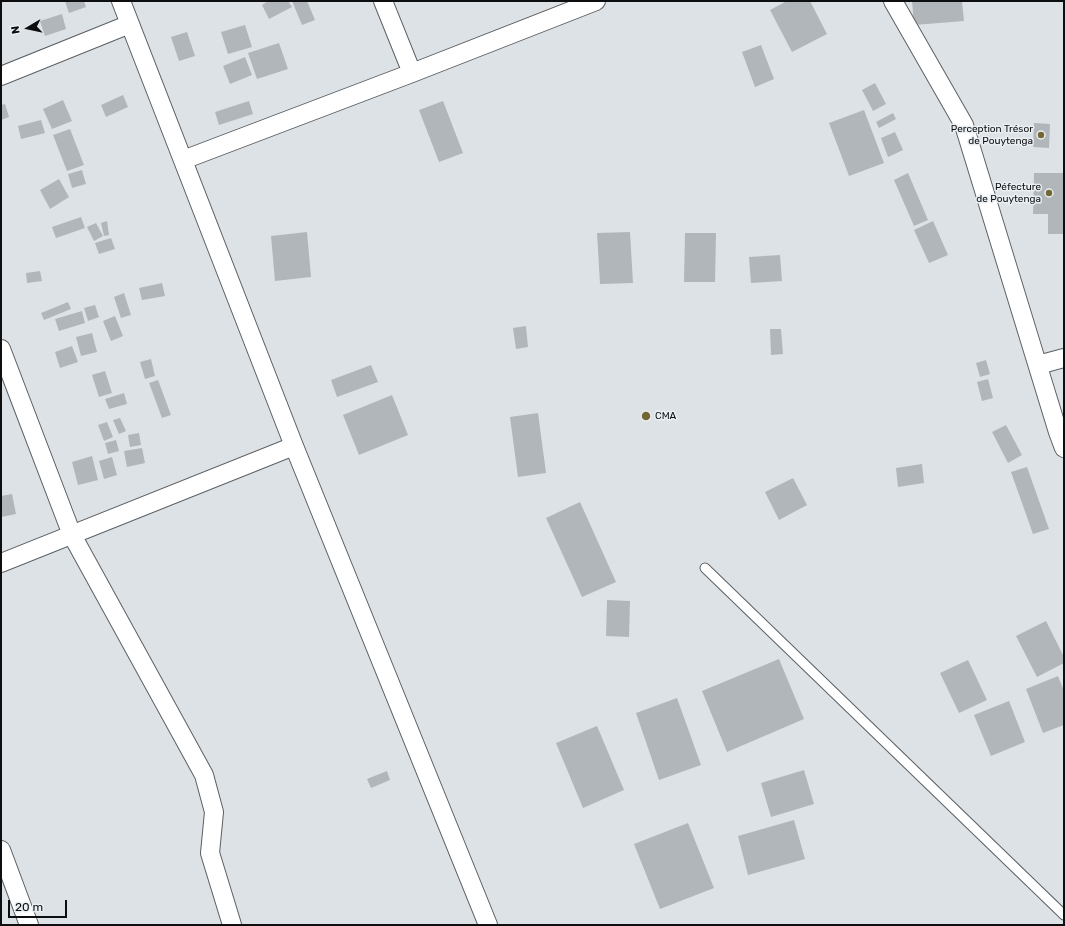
<!DOCTYPE html>
<html>
<head>
<meta charset="utf-8">
<style>
  body { margin:0 }
  #map { position:relative; width:1065px; height:926px; overflow:hidden; background:#dde2e6; font-family:Rubik,sans-serif }
  canvas { display:block }
  .frame { position:absolute; inset:0; border:2px solid #0c0e0f; pointer-events:none }
  .north { position:absolute; left:8px; top:8px; width:40px; height:40px; -webkit-text-stroke:3px #eaeff3; paint-order:stroke; rotate:261deg; font-size:11px; font-weight:700; line-height:16px; text-align:center; color:#0c0e0f }
  .north::after { content:''; display:block; margin:auto; width:14px; height:18px; background:#0c0e0f; clip-path:polygon(50% 0,100% 100%,50% 72%,0 100%) }
  .scale { position:absolute; left:8px; top:900px; width:59px; height:18px; box-sizing:border-box; border:2px solid #0c0e0f; border-top:0; padding-left:5px; font-size:12px; line-height:14px; white-space:nowrap; color:#0c0e0f; -webkit-text-stroke:3px #eaeff3; paint-order:stroke }
</style>
</head>
<body>
<div id="map">
<canvas width="1065" height="926"></canvas>
<div class="frame"></div>
<div class="north">N</div>
<div class="scale">20 m</div>
</div>
<script>
const c = document.querySelector('canvas').getContext('2d');
c.lineJoin = 'round';
function paint(path, color) { c.fillStyle = color; c.fill(path, 'evenodd'); }
const poly = rows => new Path2D(rows.map(r => 'M' + r).join(''));
function trace(path, color, width, dash) { c.strokeStyle = color; c.lineWidth = width; c.lineCap = dash ? 'butt' : 'round'; c.setLineDash(dash || []); c.stroke(path); }
function write(font, color, halo, rows, align = 'center') {
  c.font = font + ' Rubik,sans-serif'; c.lineWidth = 3; c.setLineDash([]); c.textBaseline = 'middle'; c.strokeStyle = halo; c.fillStyle = color; for (const [text, x, y, turn = 0] of rows) {
    c.save(); c.translate(x, y); c.rotate((+turn || 0) * Math.PI / 180); c.textAlign = isNaN(turn) ? turn : align; if (halo) c.strokeText(text, 0, 0); c.fillText(text, 0, 0); c.restore();
  }
}
paint(poly([
  [65,1,84,1,86,7,69,13],
  [268,1,288,1,292,7,269,19,262,5],
  [292,1,307,1,315,20,302,25],
  [787,1,810,1,827,34,792,52,770,10],
  [912,1,962,1,964,21,914,25],
  [62,14,66,29,45,36,40,21],
  [245,25,252,47,228,54,221,32],
  [187,32,195,56,179,61,171,37],
  [279,43,288,69,257,79,248,53],
  [761,45,774,79,755,87,742,52],
  [245,57,252,75,230,84,223,66],
  [875,83,886,104,873,111,862,90],
  [123,95,128,107,106,117,101,105],
  [63,100,72,121,52,129,43,109],
  [249,101,253,114,219,125,215,112],
  [443,101,463,153,439,162,419,110],
  [5,104,9,117,1,120,1,105],
  [864,110,884,163,849,176,829,123],
  [893,113,896,119,879,128,876,122],
  [41,120,45,133,21,139,18,126],
  [1034,123,1050,124,1049,148,1033,147],
  [70,129,84,165,67,171,53,135],
  [895,132,903,150,888,157,881,138],
  [82,170,86,184,72,188,68,174],
  [908,173,928,220,914,226,894,180],
  [1034,173,1064,173,1064,234,1048,234,1048,214,1033,214],
  [59,179,69,197,50,209,40,190],
  [81,217,85,228,56,238,52,227],
  [107,221,109,235,104,236,101,223],
  [933,221,948,255,929,263,914,230],
  [96,223,103,236,94,241,87,227],
  [307,232,311,277,275,281,271,236],
  [630,232,633,283,600,284,597,233],
  [685,233,716,233,715,282,684,282],
  [111,238,115,249,99,254,95,243],
  [780,255,782,281,751,283,749,257],
  [40,271,42,281,27,283,26,273],
  [162,283,165,296,142,300,139,288],
  [124,293,131,315,121,318,114,297],
  [68,302,71,309,44,320,41,313],
  [95,305,99,317,88,321,84,308],
  [82,311,85,323,59,331,55,319],
  [115,316,123,336,111,341,103,321],
  [526,326,528,347,516,349,513,328],
  [770,329,781,329,783,354,771,355],
  [92,333,97,352,81,356,76,337],
  [72,346,78,362,60,368,55,352],
  [151,359,155,376,145,379,140,362],
  [986,360,990,374,980,377,976,363],
  [371,365,378,382,337,397,331,380],
  [105,371,112,393,99,397,92,375],
  [988,379,993,398,982,401,977,382],
  [158,380,171,415,162,418,149,383],
  [124,393,127,404,109,409,105,399],
  [392,395,408,435,359,455,343,415],
  [538,413,546,473,518,477,510,417],
  [120,418,126,431,119,434,113,420],
  [107,422,113,437,104,441,98,425],
  [1006,425,1022,455,1008,463,992,432],
  [139,433,141,445,130,447,128,435],
  [116,440,119,451,108,454,105,443],
  [142,448,145,463,127,467,124,451],
  [92,456,98,480,78,485,72,462],
  [112,457,117,475,104,479,99,461],
  [922,464,924,483,898,487,896,468],
  [1027,467,1049,529,1033,534,1011,472],
  [793,478,807,505,779,520,765,492],
  [12,494,16,514,1,517,1,496],
  [580,502,616,582,582,597,546,518],
  [607,600,630,601,629,637,606,636],
  [1046,621,1064,657,1064,663,1037,677,1016,636],
  [779,659,804,719,727,752,702,691],
  [968,660,987,700,959,713,940,673],
  [1058,676,1064,691,1064,725,1043,733,1026,689],
  [677,698,701,765,659,780,636,713],
  [1009,701,1025,742,991,756,974,715],
  [597,726,624,790,583,808,556,743],
  [804,770,814,804,771,817,761,783],
  [387,771,390,780,371,788,367,779],
  [794,820,805,859,748,875,738,836],
  [688,823,714,888,660,909,634,844]
]), '#b1b6ba');
const lane = poly([
  [705,568,1064,915]
]);
const street = poly([
  [121,1,294,446,488,925],
  [383,1,412,73],
  [893,1,964,125,1058,432,1064,448],
  [1,76,130,24],
  [183,160,412,73,596,1],
  [1,349,72,535,204,775,214,812,210,853,232,925],
  [1038,365,1064,358],
  [1,563,294,446],
  [1,850,29,925]
]);
trace(lane, '#5c6064', 11);
trace(street, '#5c6064', 20);
trace(lane, '#fff', 9);
trace(street, '#fff', 18);
for (const [x, y, r, color] of [
  [1041,135,4,"#736835"],
  [1049,193,4,"#736835"],
  [646,416,5,"#736835"]
]) { const dot = new Path2D(); dot.arc(x, y, r, 0, 2 * Math.PI); c.fillStyle = color; c.fill(dot); trace(dot, '#eaeff3', 1.5); }
write('10px', '#0c0e0f', '#eaeff3', [
  ["Perception Trésor",1033,129],
  ["de Pouytenga",1033,141],
  ["Péfecture",1041,187],
  ["de Pouytenga",1041,199],
  ["CMA",655,416,"left"]
], 'right');
</script>
</body>
</html>
